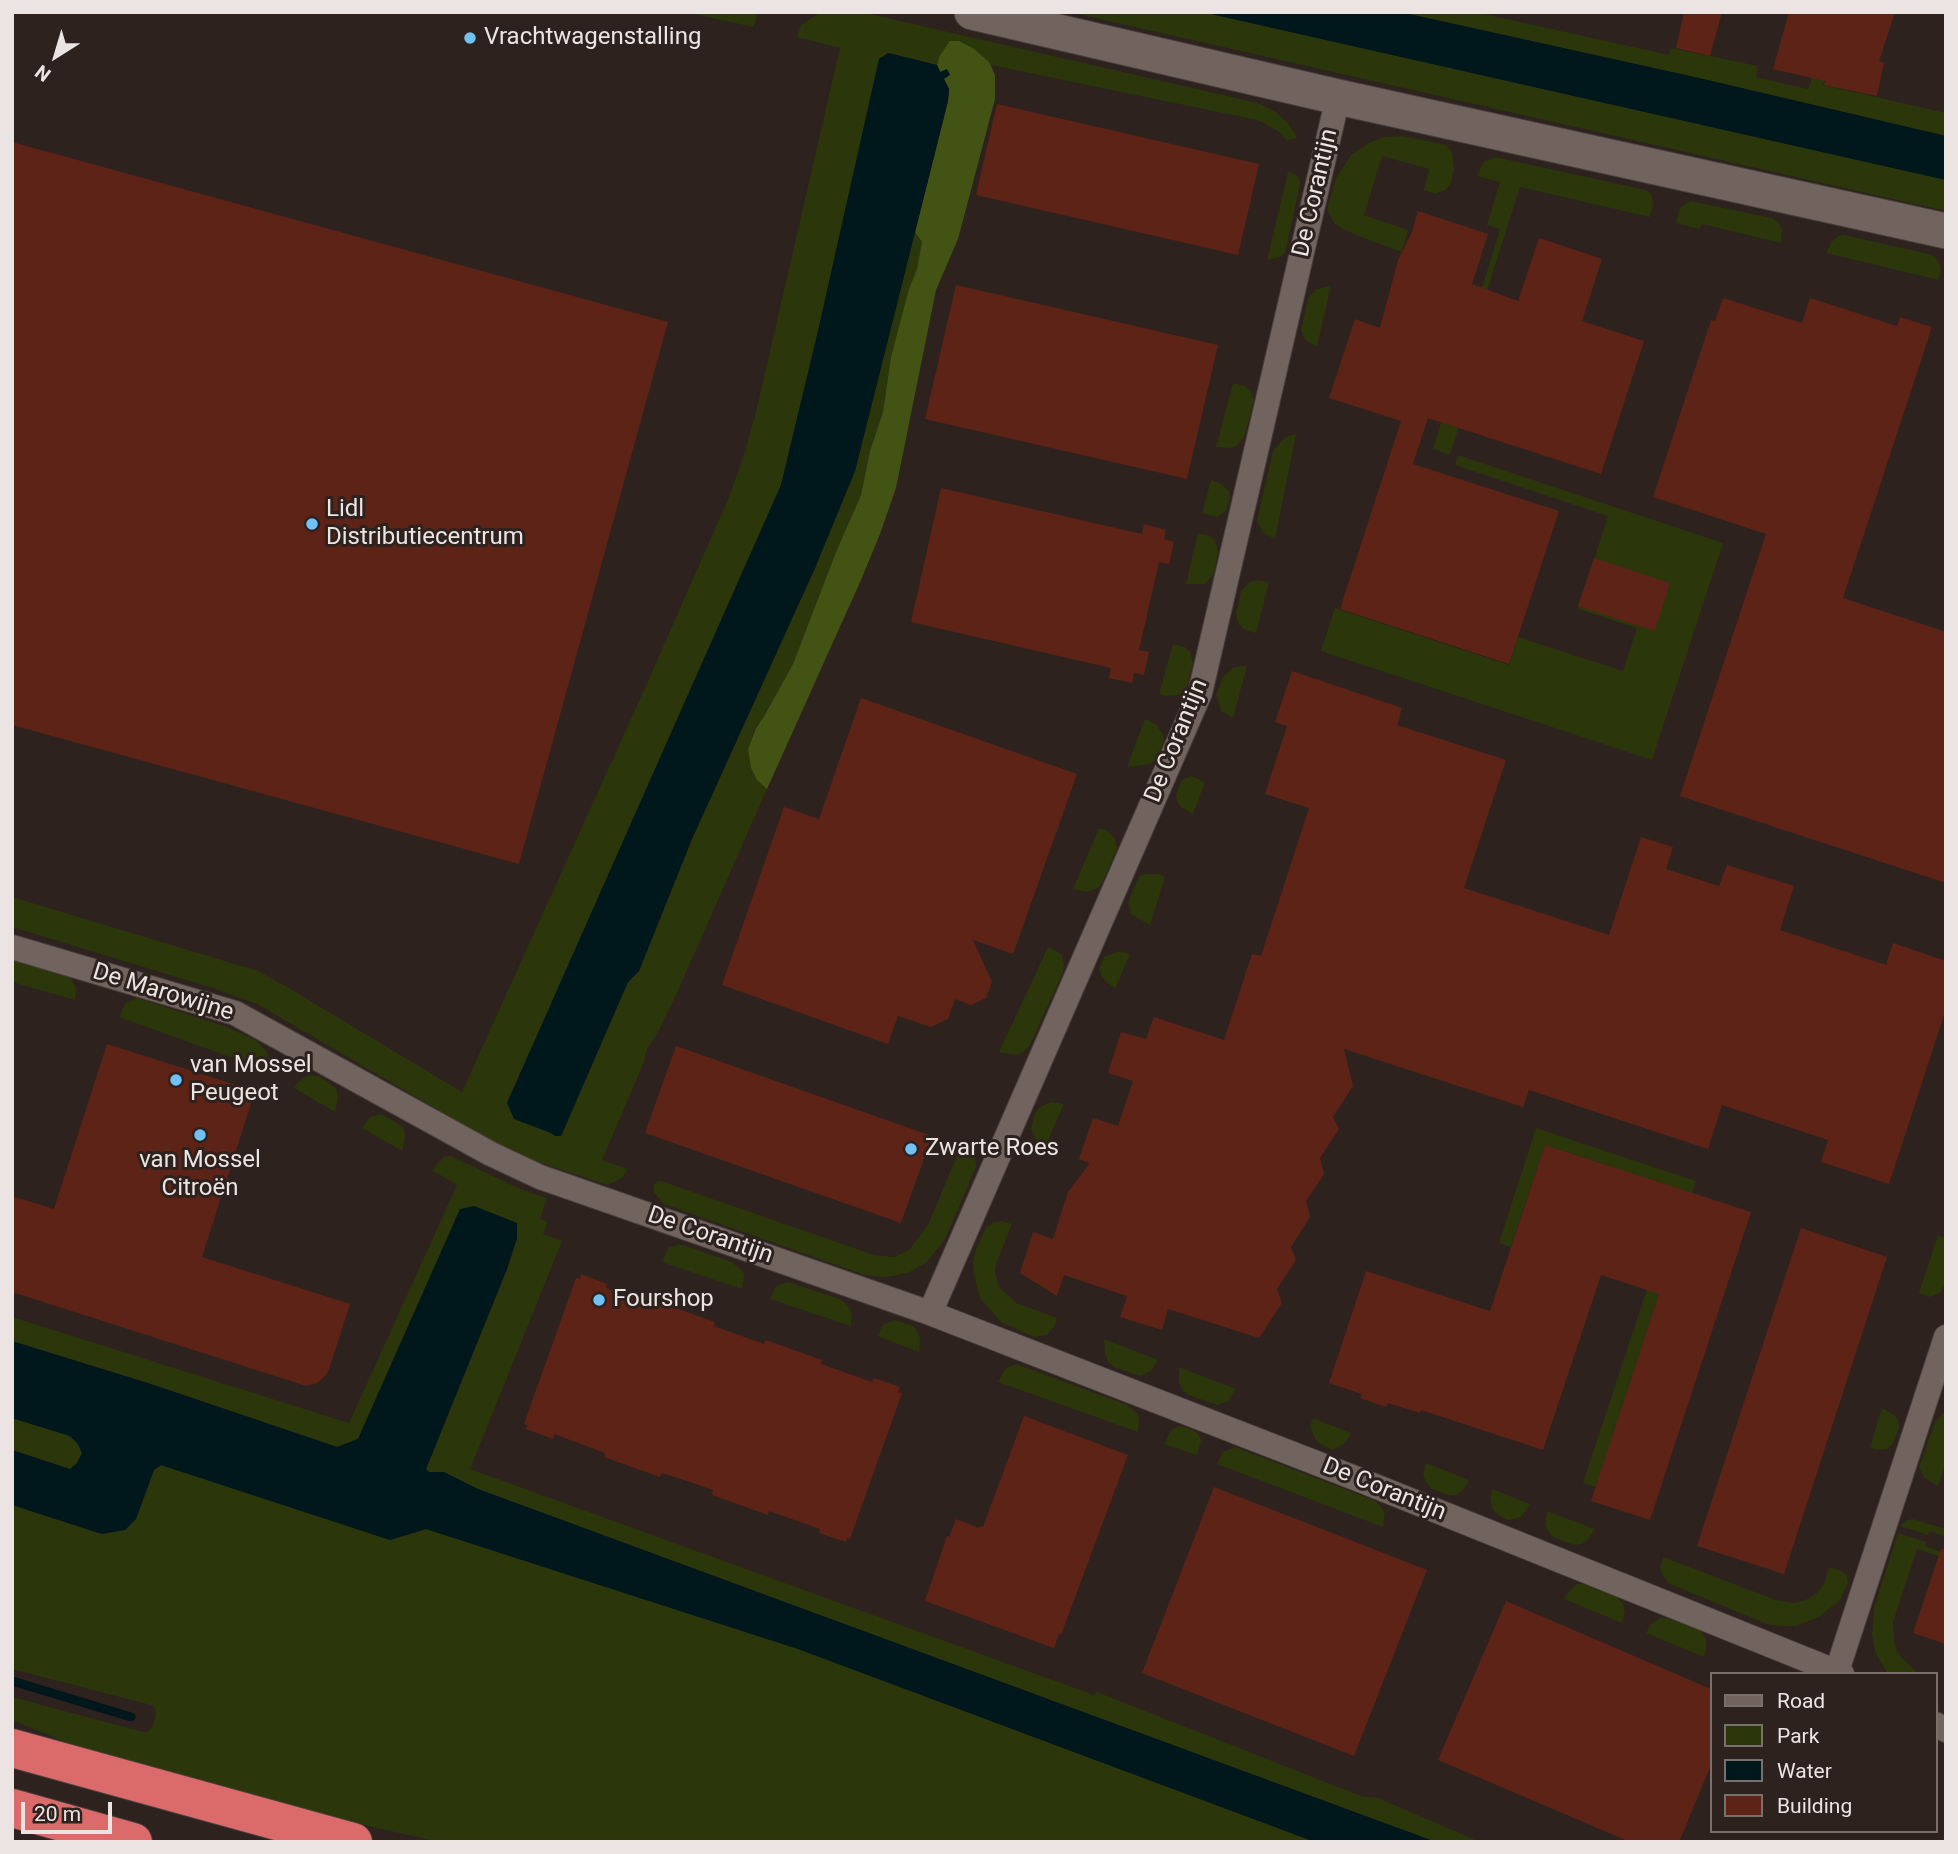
<!DOCTYPE html>
<html>
<head>
<meta charset="utf-8">
<style>
  body { margin:0 }
  #map { position:relative; width:1958px; height:1854px; overflow:hidden; background:#2d221e; font-family:Roboto,sans-serif }
  canvas { display:block }
  .frame { position:absolute; inset:0; border:14px solid #ece4e2; pointer-events:none }
  .legend { position:absolute; left:1710px; top:1672px; width:228px; height:161px; box-sizing:border-box; background:#2d221e; border:2px solid #79706c; margin:0; padding:9px 12px; list-style:none; font-size:21px; color:#ece4e2 }
  .legend li { display:flex; align-items:center; gap:14px; height:35px }
  .legend b { width:35px; border:2px solid #79706c }
  .north { position:absolute; left:21px; top:21px; width:70px; height:70px; -webkit-text-stroke:5px #2d221e; paint-order:stroke; rotate:217deg; font-size:19px; font-weight:700; line-height:28px; text-align:center; color:#ece4e2 }
  .north::after { content:''; display:block; margin:auto; width:24px; height:32px; background:#ece4e2; clip-path:polygon(50% 0,100% 100%,50% 72%,0 100%) }
  .scale { position:absolute; left:21px; top:1802px; width:91px; height:32px; box-sizing:border-box; border:4px solid #ece4e2; border-top:0; padding-left:9px; font-size:21px; line-height:24px; white-space:nowrap; color:#ece4e2; -webkit-text-stroke:5px #2d221e; paint-order:stroke }
</style>
</head>
<body>
<div id="map">
<canvas width="1958" height="1854"></canvas>
<div class="frame"></div>
<ul class="legend">
<li><b style="height:9px;background:#71645f"></b>Road</li>
<li><b style="height:19px;background:#2b360b"></b>Park</li>
<li><b style="height:19px;background:#00171c"></b>Water</li>
<li><b style="height:19px;background:#5e2317"></b>Building</li>
</ul>
<div class="north">N</div>
<div class="scale">20 m</div>
</div>
<script>
const c = document.querySelector('canvas').getContext('2d');
c.lineJoin = 'round';
function paint(path, color) { c.fillStyle = color; c.fill(path, 'evenodd'); }
const poly = rows => new Path2D(rows.map(r => 'M' + r).join(''));
function trace(path, color, width, dash) { c.strokeStyle = color; c.lineWidth = width; c.lineCap = dash ? 'butt' : 'round'; c.setLineDash(dash || []); c.stroke(path); }
function write(font, color, halo, rows, align = 'center') {
  c.font = font + ' Roboto,sans-serif'; c.lineWidth = 6; c.setLineDash([]); c.textBaseline = 'middle'; c.strokeStyle = halo; c.fillStyle = color; for (const [text, x, y, turn = 0] of rows) {
    c.save(); c.translate(x, y); c.rotate((+turn || 0) * Math.PI / 180); c.textAlign = isNaN(turn) ? turn : align; if (halo) c.strokeText(text, 0, 0); c.fillText(text, 0, 0); c.restore();
  }
}
paint(poly([
  [685,12,756,12,757,17,753,27],
  [821,12,861,12,1258,103,1276,112,1287,122,1294,132,1297,138,1286,140,1280,132,1257,120,991,65,973,48,959,41,940,57,937,65,888,53,781,485,507,1103,551,1133,561,1136,628,982,639,971,692,839,815,568,855,471,915,232,922,242,917,269,909,289,902,315,891,357,883,412,870,451,861,495,836,552,793,664,763,718,755,728,748,749,751,768,757,780,767,789,677,993,658,1032,646,1051,644,1062,602,1160,628,1169,622,1178,607,1185,538,1162,498,1145,259,1005,216,989,12,927,12,897,258,971,287,987,462,1092,645,688,729,497,743,458,756,412,840,48,797,37,801,25],
  [1069,12,1202,12,1946,180,1946,211],
  [1400,12,1475,12,1669,55,1671,48,1758,66,1756,77,1808,89,1834,12,1846,12,1823,85,1946,113,1946,136,1699,78],
  [1403,136,1446,145,1452,152,1454,169,1450,185,1445,190,1435,194,1424,190,1429,169,1382,156,1364,215,1408,230,1402,252,1356,235,1341,228,1334,223,1327,210,1336,178,1351,155,1371,142,1384,137],
  [1495,157,1646,190,1651,194,1653,204,1650,217,1520,187,1487,291,1500,296,1450,455,1433,449,1500,229,1487,225,1500,182,1477,176,1483,162],
  [1288,172,1295,174,1299,178,1300,185,1285,253,1280,257,1267,260],
  [1690,201,1772,218,1779,223,1782,230,1781,243,1702,224,1699,229,1676,223,1680,208],
  [1844,235,1929,254,1935,257,1940,264,1941,270,1939,280,1826,253,1831,242,1839,236],
  [1331,286,1317,346,1309,343,1304,338,1301,330,1308,298,1316,289],
  [1233,383,1245,386,1251,391,1254,401,1244,437,1235,447,1230,448,1216,447],
  [1296,434,1275,539,1263,533,1257,521,1273,451,1285,437],
  [1458,455,1723,543,1652,760,1321,651,1335,608,1509,665,1518,637,1623,671,1637,628,1578,609,1608,516,1455,465],
  [1211,480,1222,484,1229,492,1230,497,1226,511,1217,517,1202,513],
  [1198,533,1210,536,1215,540,1218,551,1214,574,1205,584,1186,584],
  [1256,580,1269,582,1256,633,1244,629,1239,625,1236,614,1241,591,1250,582],
  [1173,644,1185,647,1190,652,1193,663,1187,686,1183,692,1178,695,1165,696,1159,694],
  [1241,666,1247,666,1233,718,1221,711,1216,695,1223,677,1233,668],
  [1145,719,1157,725,1163,736,1164,742,1156,759,1151,764,1127,767],
  [1191,776,1205,782,1193,814,1182,808,1178,803,1176,795,1181,781],
  [1099,828,1106,830,1115,838,1117,849,1102,883,1098,888,1087,892,1073,889],
  [1145,874,1159,874,1165,877,1150,925,1131,914,1128,902,1139,876],
  [1048,947,1061,954,1064,964,1063,972,1030,1045,1022,1053,1017,1055,999,1052],
  [1120,951,1130,954,1115,989,1102,977,1099,969,1104,957],
  [12,959,65,975,71,979,76,987,75,1000,12,982],
  [137,998,224,1026,256,1040,266,1051,268,1056,266,1070,119,1017,125,1004],
  [309,1075,318,1076,336,1088,338,1097,335,1112,294,1088,298,1082],
  [1051,1102,1064,1104,1045,1147,1039,1144,1035,1138,1031,1128,1035,1113,1039,1108],
  [382,1114,404,1128,405,1137,402,1151,362,1128,370,1117],
  [1536,1128,1696,1181,1596,1487,1583,1483,1680,1189,1545,1145,1511,1247,1499,1243],
  [961,1146,975,1158,976,1167,945,1239,927,1262,910,1272,893,1276,883,1277,865,1275,664,1204,654,1193,653,1186,656,1182,661,1181,874,1255,894,1257,909,1250,928,1225],
  [451,1156,520,1189,547,1198,540,1219,548,1222,543,1234,562,1241,470,1469,1094,1695,1097,1692,1361,1796,1378,1798,1480,1842,1436,1842,478,1489,444,1472,429,1472,426,1469,507,1269,517,1238,516,1223,474,1206,460,1210,358,1439,337,1447,154,1385,12,1341,12,1317,349,1423,457,1185,432,1170,444,1157],
  [1001,1221,1012,1224,996,1264,995,1272,999,1287,1016,1303,1057,1318,1055,1325,1047,1335,1034,1337,1001,1322,980,1298,974,1275,973,1263,976,1249,986,1227,995,1222],
  [1938,1235,1946,1238,1946,1281,1941,1292,1930,1297,1919,1293],
  [680,1244,732,1262,741,1270,744,1275,742,1289,662,1262,668,1248],
  [788,1282,840,1299,847,1305,852,1313,851,1326,770,1299,776,1286],
  [895,1320,913,1326,916,1329,920,1338,919,1352,877,1336,884,1324],
  [1104,1339,1158,1360,1151,1371,1140,1376,1114,1367,1108,1362,1105,1355],
  [1016,1364,1127,1405,1136,1413,1139,1418,1138,1432,998,1382,1005,1369],
  [1179,1368,1179,1367,1236,1389,1228,1401,1218,1405,1188,1395,1183,1390,1179,1383],
  [1882,1408,1894,1415,1898,1420,1899,1428,1892,1445,1887,1449,1877,1450,1870,1447],
  [1944,1412,1946,1412,1946,1462,1938,1486,1924,1478,1919,1467,1935,1422],
  [12,1418,70,1436,78,1444,82,1453,77,1463,70,1469,12,1450],
  [1313,1418,1351,1433,1344,1444,1333,1450,1320,1444,1315,1439,1310,1426],
  [1182,1426,1196,1432,1200,1437,1201,1441,1197,1455,1164,1444,1170,1432,1174,1428],
  [1235,1447,1373,1500,1380,1505,1385,1513,1383,1527,1217,1464,1223,1452],
  [1426,1463,1469,1480,1464,1489,1457,1495,1449,1495,1432,1489,1426,1482,1423,1475],
  [161,1465,390,1540,426,1529,798,1649,1315,1842,440,1842,341,1820,87,1751,12,1720,12,1697,143,1732,147,1732,153,1726,156,1713,154,1707,151,1705,12,1669,12,1505,102,1534,136,1519,154,1470],
  [1492,1489,1530,1504,1521,1517,1509,1520,1498,1515,1492,1508,1490,1498],
  [1547,1511,1595,1529,1588,1539,1582,1544,1574,1545,1553,1537,1547,1530,1545,1524],
  [1913,1519,1946,1529,1946,1537,1930,1531,1928,1535,1900,1526,1907,1520],
  [1898,1533,1926,1542,1925,1546,1942,1552,1946,1542,1945,1558,1917,1549,1893,1622,1894,1641,1897,1651,1903,1659,1919,1674,1888,1674,1876,1654,1872,1635,1874,1608],
  [1663,1557,1776,1600,1792,1603,1804,1601,1817,1593,1824,1584,1828,1570,1831,1567,1843,1572,1847,1576,1848,1583,1840,1600,1819,1617,1796,1626,1780,1626,1767,1624,1668,1583,1665,1579,1660,1569],
  [1577,1584,1585,1584,1617,1597,1623,1604,1625,1611,1622,1623,1564,1599,1567,1594],
  [1660,1618,1668,1618,1700,1630,1705,1638,1707,1644,1704,1657,1646,1633,1652,1623]
]), '#2b360b');
paint(poly([
  [950,41,959,41,973,48,989,62,995,75,995,99,958,239,936,290,896,488,880,534,861,580,767,789,757,780,751,768,748,749,756,728,763,718,793,664,836,552,861,495,870,451,883,412,891,357,902,315,909,289,917,269,922,242,915,232,948,101,949,89,937,65,939,57]
]), '#435314');
paint(poly([
  [1202,12,1400,12,1699,78,1946,136,1946,180],
  [888,53,937,65,940,72,947,69,950,75,944,79,949,89,948,101,855,471,815,568,692,839,639,971,628,982,561,1136,555,1136,551,1133,514,1119,507,1103,781,485,817,335,879,59],
  [474,1206,517,1223,517,1238,507,1269,426,1469,429,1472,444,1472,478,1489,1436,1842,1315,1842,798,1649,426,1529,390,1540,161,1465,154,1470,136,1519,125,1530,102,1534,12,1505,12,1450,70,1469,77,1463,82,1453,78,1444,70,1436,12,1418,12,1341,154,1385,337,1447,358,1439,460,1209]
]), '#00171c');
trace(poly([
  [12,1681,131,1717]
]), '#00171c', 9);
paint(poly([
  [1684,12,1722,12,1710,56,1676,48],
  [1789,12,1895,12,1879,61,1884,63,1877,96,1824,85,1825,81,1773,69],
  [997,104,1259,164,1238,255,976,195],
  [12,142,668,322,519,864,12,725],
  [1418,211,1488,234,1472,284,1518,301,1539,238,1602,259,1582,321,1644,341,1601,474,1428,418,1413,464,1559,511,1509,664,1340,609,1401,421,1329,398,1355,319,1380,328,1398,260,1412,232],
  [956,285,1218,345,1187,479,925,419],
  [1723,298,1802,323,1810,298,1897,326,1900,317,1932,327,1843,598,1946,632,1946,883,1680,796,1766,534,1653,497,1711,320,1715,321],
  [941,488,1142,534,1144,524,1166,530,1164,539,1174,542,1169,564,1159,562,1139,650,1149,652,1144,675,1134,673,1132,683,1109,678,1111,668,911,622],
  [1594,558,1670,583,1655,631,1578,606],
  [1292,671,1402,708,1397,725,1506,760,1464,888,1609,935,1641,837,1673,847,1666,869,1719,886,1727,865,1794,886,1780,930,1886,965,1893,943,1946,961,1946,1009,1889,1184,1821,1162,1828,1140,1722,1105,1708,1149,1529,1090,1523,1107,1344,1049,1353,1086,1333,1117,1339,1129,1320,1158,1324,1174,1306,1201,1310,1217,1291,1247,1296,1260,1277,1289,1282,1303,1259,1338,1168,1309,1162,1330,1120,1317,1127,1296,1064,1275,1057,1296,1020,1273,1033,1232,1053,1239,1068,1192,1090,1163,1079,1159,1093,1118,1118,1126,1133,1081,1108,1073,1121,1032,1146,1039,1154,1017,1224,1040,1252,954,1261,956,1309,808,1265,794,1287,726,1275,722],
  [861,698,1077,774,1013,954,973,940,992,982,986,998,971,1005,955,999,948,1019,931,1027,898,1016,888,1044,722,985,784,807,819,819],
  [107,1044,255,1091,202,1257,350,1304,329,1369,326,1375,317,1383,306,1386,300,1384,12,1292,12,1196,54,1209],
  [676,1046,932,1136,901,1223,645,1133],
  [1545,1145,1751,1212,1650,1520,1591,1501,1659,1294,1601,1275,1543,1450,1421,1410,1420,1413,1388,1403,1386,1407,1360,1398,1362,1394,1329,1383,1366,1271,1490,1311],
  [1801,1228,1887,1257,1784,1574,1697,1546],
  [581,1274,607,1284,606,1288,657,1306,659,1302,715,1322,714,1326,764,1344,766,1340,822,1360,821,1364,872,1382,874,1378,900,1387,898,1392,902,1393,850,1539,847,1538,846,1542,819,1533,820,1529,769,1511,768,1515,712,1495,713,1490,687,1481,662,1473,660,1477,604,1457,605,1453,554,1434,553,1439,526,1429,528,1425,524,1424,576,1278,580,1279],
  [1024,1416,1128,1455,1061,1635,1059,1633,1054,1648,925,1601,947,1536,949,1537,956,1519,979,1528,980,1526,983,1527],
  [1214,1487,1427,1570,1354,1756,1142,1673],
  [1941,1549,1946,1550,1946,1644,1913,1633],
  [1506,1601,1711,1689,1711,1765,1679,1842,1630,1842,1438,1760]
]), '#5e2317');
const street = poly([
  [12,947,235,1013,491,1154,540,1177,930,1313,1360,1480,1842,1674],
  [930,1313,1200,693,1338,97],
  [1837,1671,1946,1337],
  [1935,1724,1946,1730]
]);
const secondary = poly([
  [972,12,1338,97,1946,231]
]);
const highway = poly([
  [12,1748,353,1842],
  [12,1808,133,1842]
]);
trace(street, '#493f3c', 26);
trace(secondary, '#493f3c', 37);
trace(highway, '#493f3c', 40);
trace(street, '#71645f', 24);
trace(secondary, '#71645f', 35);
trace(highway, '#db6a6b', 38);
for (const [x, y, r, color] of [
  [470,38,7,"#71c1f5"],
  [312,524,7,"#71c1f5"],
  [176,1080,7,"#71c1f5"],
  [200,1135,7,"#71c1f5"],
  [911,1149,7,"#71c1f5"],
  [599,1300,7,"#71c1f5"]
]) { const dot = new Path2D(); dot.arc(x, y, r, 0, 2 * Math.PI); c.fillStyle = color; c.fill(dot); trace(dot, '#2d221e', 2.5); }
write('24px', '#ece4e2', '#2d221e', [
  ["Vrachtwagenstalling",484,38],
  ["Lidl",326,510],
  ["Distributiecentrum",326,538],
  ["van Mossel",190,1066],
  ["Peugeot",190,1094],
  ["Zwarte Roes",925,1149],
  ["van Mossel",200,1161,"center"],
  ["Citroën",200,1189,"center"],
  ["Fourshop",613,1300]
], 'left');
write('24px', '#ece4e2', '#2d221e', [
  ["De Corantijn",1316,193,-77],
  ["De Corantijn",1177,741,-68],
  ["De Marowijne",163,993,17],
  ["De Corantijn",710,1236,19],
  ["De Corantijn",1384,1490,22]
]);
</script>
</body>
</html>
